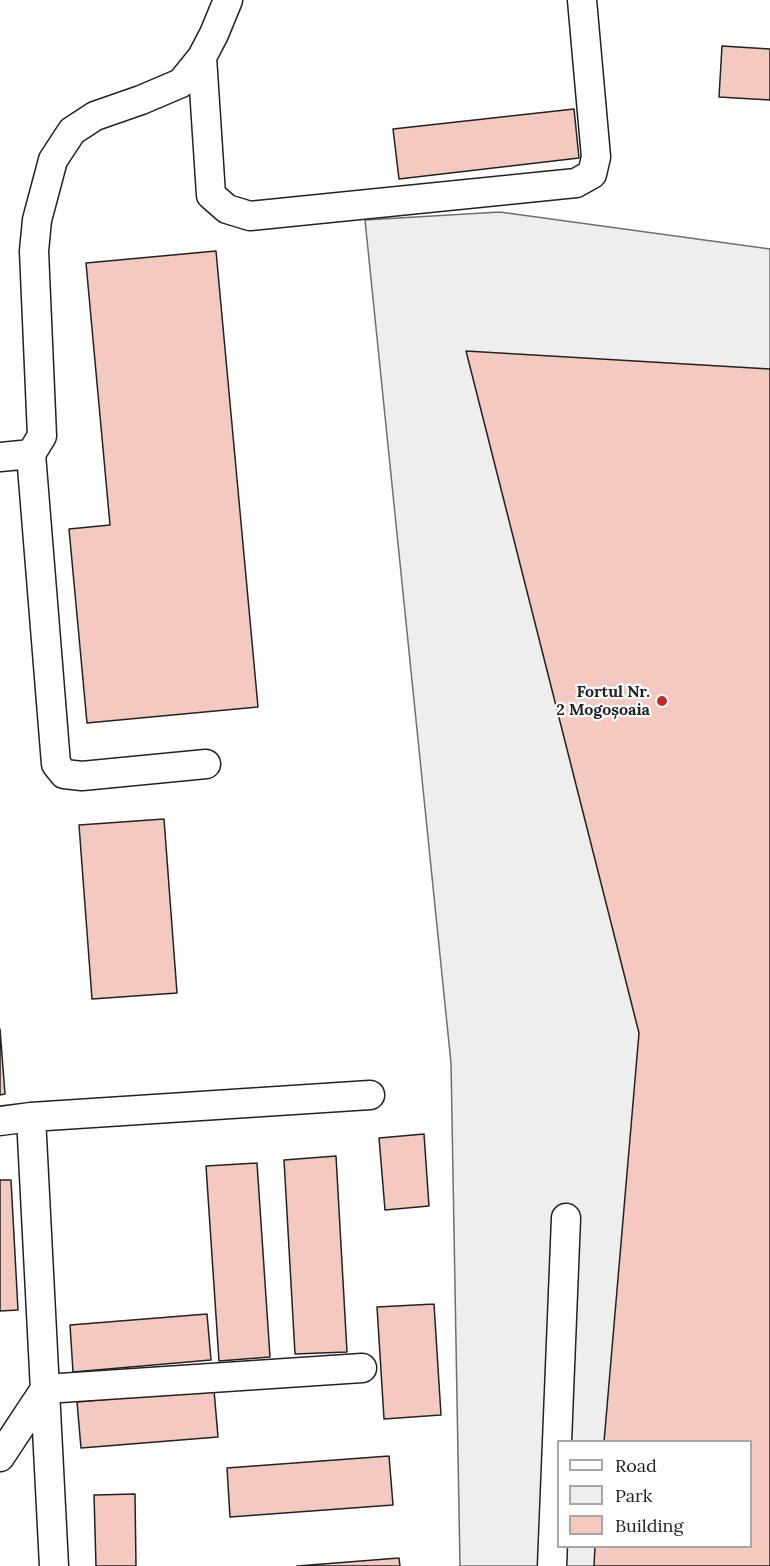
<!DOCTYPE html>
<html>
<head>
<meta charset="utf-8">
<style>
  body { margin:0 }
  #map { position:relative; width:770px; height:1566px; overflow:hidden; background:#fff; font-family:Lora,serif }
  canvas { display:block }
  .legend { position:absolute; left:557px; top:1440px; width:195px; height:108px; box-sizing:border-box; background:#fff; border:2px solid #a7a7a7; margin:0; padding:8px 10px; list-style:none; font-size:18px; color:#222 }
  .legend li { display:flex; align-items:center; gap:12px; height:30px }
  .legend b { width:30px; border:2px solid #a7a7a7 }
</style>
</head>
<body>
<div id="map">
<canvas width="770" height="1566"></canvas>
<ul class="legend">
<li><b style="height:8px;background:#fff"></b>Road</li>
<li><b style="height:16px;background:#eee"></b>Park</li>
<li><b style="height:16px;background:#f3c9c0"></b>Building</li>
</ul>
</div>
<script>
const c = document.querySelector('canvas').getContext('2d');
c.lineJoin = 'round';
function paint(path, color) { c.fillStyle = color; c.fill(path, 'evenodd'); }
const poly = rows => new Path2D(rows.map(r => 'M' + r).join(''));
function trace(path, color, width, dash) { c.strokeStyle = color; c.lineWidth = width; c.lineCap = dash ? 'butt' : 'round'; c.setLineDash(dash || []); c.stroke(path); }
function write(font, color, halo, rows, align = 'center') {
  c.font = font + ' Lora,serif'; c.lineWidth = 4.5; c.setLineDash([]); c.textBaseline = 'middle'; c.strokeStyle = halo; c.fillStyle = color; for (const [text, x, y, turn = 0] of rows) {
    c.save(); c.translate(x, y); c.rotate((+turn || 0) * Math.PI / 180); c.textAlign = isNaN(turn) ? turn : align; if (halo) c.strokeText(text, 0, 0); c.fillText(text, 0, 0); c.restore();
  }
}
const green = poly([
  [500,212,770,249,770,1566,460,1566,451,1063,365,220,500,212],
  [558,1442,750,1442,750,1546,558,1546,558,1442]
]);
paint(green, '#eee');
trace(green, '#6f6f6f', 1.5);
const building = poly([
  [722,46,770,49,770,100,719,97,722,46],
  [574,109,579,158,399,179,393,129,574,109],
  [216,251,258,707,87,723,69,529,110,525,86,263,216,251],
  [466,351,770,369,770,1566,594,1566,595,1546,750,1546,750,1442,604,1442,639,1033,466,351],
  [164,819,177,993,92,999,79,825,164,819],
  [0,1029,5,1094,0,1095,0,1029],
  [424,1134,429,1206,385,1210,379,1138,424,1134],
  [336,1156,347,1352,295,1354,284,1160,336,1156],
  [257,1163,270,1357,219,1361,206,1166,257,1163],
  [0,1180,11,1180,18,1310,0,1311,0,1180],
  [434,1304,441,1415,384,1419,377,1307,434,1304],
  [207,1314,211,1360,73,1372,70,1325,207,1314],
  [214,1390,218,1437,81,1448,77,1402,214,1390],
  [389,1456,393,1505,230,1517,227,1468,389,1456],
  [135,1494,136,1566,96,1566,94,1495,135,1494],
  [399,1558,400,1566,297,1566,399,1558]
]);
paint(building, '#f3c9c0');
trace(building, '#222', 1.5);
const minor = poly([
  [202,57,211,195,227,209,250,216,576,183,592,174,596,157,582,0],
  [0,457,31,454],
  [206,764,82,776,64,774,56,764,31,454,42,436,34,251,37,220,53,160,72,131,95,116,141,100,181,83,202,57,214,34,228,0],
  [31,1117,54,1566],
  [0,1121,31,1117,370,1095],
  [45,1389,362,1368],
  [0,1457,45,1389],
  [552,1566,566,1218]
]);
trace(minor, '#222', 31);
trace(minor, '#fff', 28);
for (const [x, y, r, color] of [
  [662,701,6,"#c62828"]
]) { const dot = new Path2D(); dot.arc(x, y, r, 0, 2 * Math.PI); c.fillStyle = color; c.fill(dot); trace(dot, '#fff', 2); }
write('bold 16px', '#222', '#fff', [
  ["Fortul Nr.",650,692],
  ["2 Mogoșoaia",650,710]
], 'right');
</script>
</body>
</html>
